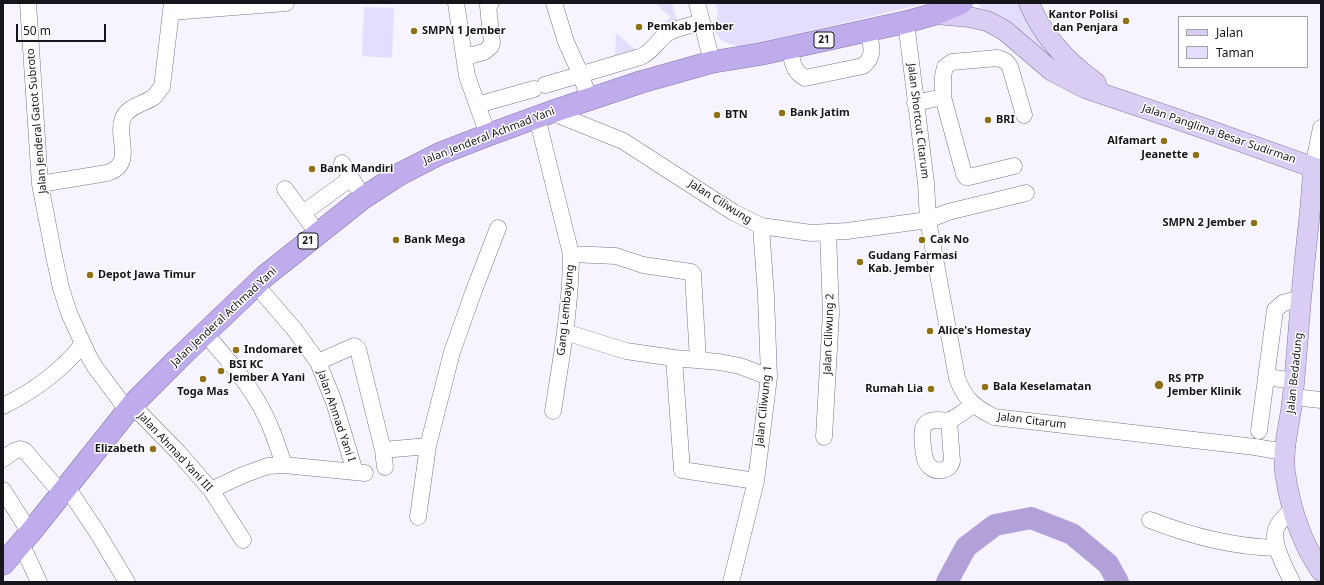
<!DOCTYPE html>
<style>
body{margin:0}
#map{position:relative;width:1324px;height:585px;overflow:hidden;background:#f7f4ff;font-family:"Noto Sans",sans-serif}
canvas{display:block}
.frame{position:absolute;inset:0;border:4px solid #16151b;pointer-events:none}
.legend{position:absolute;left:1178px;top:16px;width:130px;height:52px;box-sizing:border-box;background:#fff;border:1px solid #a2a1a4;margin:0;padding:5px 7px;list-style:none;font-size:12px;color:#16151b}
.legend li{display:flex;align-items:center;gap:8px;height:20px}
.legend b{width:20px;border:1px solid #a2a1a4}
.scale{position:absolute;left:16px;top:24px;width:90px;height:18px;box-sizing:border-box;border:2px solid #16151b;border-top:0;padding-left:5px;font-size:12px;line-height:14px;white-space:nowrap;color:#16151b;-webkit-text-stroke:3px #fff;paint-order:stroke}
</style>
<div id="map">
<canvas width="1324" height="585"></canvas>
<div class="frame"></div>
<ul class="legend">
<li><b style="height:5px;background:#d9cdf4"></b>Jalan</li>
<li><b style="height:11px;background:#e5ddfd"></b>Taman</li>
</ul>
<div class="scale">50 m</div>
</div>
<script>
const context = document.querySelector('canvas').getContext('2d');
context.lineJoin = 'round';
function fillPath(path, color) { context.fillStyle = color; context.fill(path, 'evenodd'); }
function trace(path, color, width, dash) { context.strokeStyle = color; context.lineWidth = width; context.lineCap = dash ? 'butt' : 'round'; context.setLineDash(dash || []); context.stroke(path); }
function drawText(font, color, halo, rows, align = 'center') {
  context.font = font + ' "Noto Sans",sans-serif'; context.lineWidth = 3; context.setLineDash([]); context.textBaseline = 'middle'; context.strokeStyle = halo; context.fillStyle = color; for (const [text, x, y, turn = 0] of rows) {
    context.save(); context.translate(x, y); context.rotate((+turn || 0) * Math.PI / 180); context.textAlign = isNaN(turn) ? turn : align; if (halo) context.strokeText(text, 0, 0); context.fillText(text, 0, 0); context.restore();
  }
}
fillPath(new Path2D(`
 M655 3H672L678 24 656 35 670 17Z
 M715 3H927L747 46C733 47 713 42 715 24 715 20 718 16 718 12 718 10 716 6 715 3Z
 M980 3H1020L1067 70 1045 55 1004 18C997 13 983 12 979 5Z
 M364 7 394 8 392 58 362 56Z
 M616 33 639 53 615 60Z`), '#e5ddfd');
trace(new Path2D(`
 M947 582 966 547 995 525 1031 518 1072 534 1108 564 1118 582`), '#b1a1d8', 22);
const minor = new Path2D(`
 M28 3 40 184 54 256 61 288 69 313 88 355 95 367 128 411
 M456 3 467 76 488 135
 M554 3 566 42 581 75 589 99
 M697 3 712 62
 M171 12 286 3
 M906 22 926 183 928 220 957 378C964 398 974 407 994 417L1255 447 1284 452
 M789 48C793 61 792 71 805 78L863 66C876 56 871 44 868 30
 M465 57 484 52 491 46 492 43 488 6 491 3
 M545 85 640 57C652 52 655 44 664 36 671 29 692 25 702 22
 M915 103 943 97
 M477 105 534 89
 M551 112 623 141 733 212 761 226 811 233 847 231 928 220 948 212 1026 193
 M537 117 571 254C571 306 561 359 553 411
 M342 163 356 186
 M1014 166 969 177H966L964 174 943 97V76L945 67 952 62 997 58C1004 60 1007 61 1010 67L1024 115
 M1313 167 1321 128
 M40 184 107 173C136 164 115 137 123 118 128 106 144 104 154 97 157 94 159 90 162 87L172 3
 M285 189 318 234
 M303 213 351 178
 M571 254 616 256 643 265 691 272 693 274 698 360
 M256 285 294 329 318 362 334 402 355 472
 M565 332 626 351 674 358 719 362 740 366 769 377
 M205 333C223 355 244 377 258 402 270 422 277 444 284 465
 M674 358 682 470 756 481
 M318 362 354 346 358 349 383 450 385 467
 M1266 377 1295 381
 M1293 397 1321 400
 M132 405 178 452 211 490 243 540
 M3 406C34 391 61 371 83 344
 M949 420 952 461C950 471 937 473 930 467 924 462 924 454 923 447 922 434 919 420 938 420 941 420 947 421 950 420 958 417 966 409 974 405
 M1259 431 1275 310 1283 303 1301 298
 M824 437 831 313 828 232
 M383 450 428 446
 M3 459 14 451 20 449 25 451 62 494
 M67 487 97 532 127 582
 M3 490 30 533
 M211 490 243 475 268 466 284 465 365 473
 M418 517 428 446 452 352 473 293 498 228
 M1150 520C1191 536 1232 547 1277 548
 M21 543 39 582
 M731 582 756 481 769 377 766 296 761 226
 M1292 582C1286 569 1271 543 1276 529 1279 521 1287 515 1292 509`);
const major = new Path2D(`
 M1029 3C1043 37 1067 62 1096 83
 M935 14 969 17 987 21 1004 30 1052 71 1085 88 1200 127 1321 170
 M1313 167C1312 205 1306 242 1303 279 1299 317 1297 356 1293 394 1291 420 1282 446 1285 472 1290 507 1301 542 1321 571`);
const highway = new Path2D(`
 M3 564 30 533 132 405 177 360 265 276 363 198 400 174 439 154 488 135 551 112 641 82 712 62 761 54 906 22 935 14 961 3`);
trace(minor, '#797584', 17);
trace(major, '#8477a3', 21);
trace(highway, '#8477a3', 23);
trace(minor, '#fff', 16);
trace(major, '#d9cdf4', 20);
trace(highway, '#bfacec', 22);
for (const [x, y, r, color] of [
 [1126,21,4,"#8f7014"],
 [639,27,4,"#8f7014"],
 [414,31,4,"#8f7014"],
 [782,113,4,"#8f7014"],
 [717,115,4,"#8f7014"],
 [988,120,4,"#8f7014"],
 [1164,141,4,"#8f7014"],
 [1196,155,4,"#8f7014"],
 [312,169,4,"#8f7014"],
 [1254,223,4,"#8f7014"],
 [396,240,4,"#8f7014"],
 [922,240,4,"#8f7014"],
 [860,262,4,"#8f7014"],
 [90,275,4,"#8f7014"],
 [930,331,4,"#8f7014"],
 [236,350,4,"#8f7014"],
 [221,371,4,"#8f7014"],
 [203,379,4,"#8f7014"],
 [1159,385,5,"#8f7014"],
 [985,387,4,"#8f7014"],
 [931,389,4,"#8f7014"],
 [153,449,4,"#8f7014"]
]) { const dot = new Path2D(); dot.arc(x, y, r, 0, 2 * Math.PI); context.fillStyle = color; context.fill(dot); trace(dot, '#fff', 1.5); }
for (const [x, y, w] of [
 [824,40,20],
 [308,241,20]
]) { const box = new Path2D(); box.roundRect(x - w / 2, y - 8, w, 16, 3); context.fillStyle = '#fff'; context.fill(box); trace(box, '#16151b', 1); }
drawText('bold 10px', '#16151b', null, [
 ["21",824,40],
 ["21",308,241]
]);
drawText('bold 11px', '#16151b', '#fff', [
 ["Kantor Polisi",1118,15,"right"],
 ["dan Penjara",1118,28,"right"],
 ["Pemkab Jember",647,27],
 ["SMPN 1 Jember",422,31],
 ["Bank Jatim",790,113],
 ["BTN",725,115],
 ["BRI",996,120],
 ["Alfamart",1156,141,"right"],
 ["Jeanette",1188,155,"right"],
 ["Bank Mandiri",320,169],
 ["SMPN 2 Jember",1246,223,"right"],
 ["Bank Mega",404,240],
 ["Cak No",930,240],
 ["Gudang Farmasi",868,256],
 ["Kab. Jember",868,269],
 ["Depot Jawa Timur",98,275],
 ["Alice's Homestay",938,331],
 ["Indomaret",244,350],
 ["BSI KC",229,365],
 ["Jember A Yani",229,378],
 ["RS PTP",1168,379],
 ["Jember Klinik",1168,392],
 ["Bala Keselamatan",993,387],
 ["Rumah Lia",923,389,"right"],
 ["Toga Mas",203,392,"center"],
 ["Elizabeth",145,449,"right"]
], 'left');
drawText('11px', '#16151b', '#fff', [
 ["Jalan Jenderal Gatot Subroto",37,121,-95],
 ["Jalan Shortcut Citarum",918,121,83],
 ["Jalan Panglima Besar Sudirman",1219,134,19],
 ["Jalan Jenderal Achmad Yani",489,136,-21],
 ["Jalan Ciliwung",720,202,32],
 ["Gang Lembayung",566,310,-84],
 ["Jalan Jenderal Achmad Yani",224,317,-43],
 ["Jalan Ciliwung 2",829,334,-88],
 ["Jalan Bedadung",1295,373,-84],
 ["Jalan Ciliwung 1",764,406,-84],
 ["Jalan Ahmad Yani I",336,416,71],
 ["Jalan Citarum",1032,421,7],
 ["Jalan Ahmad Yani III",175,452,47]
]);
</script>
